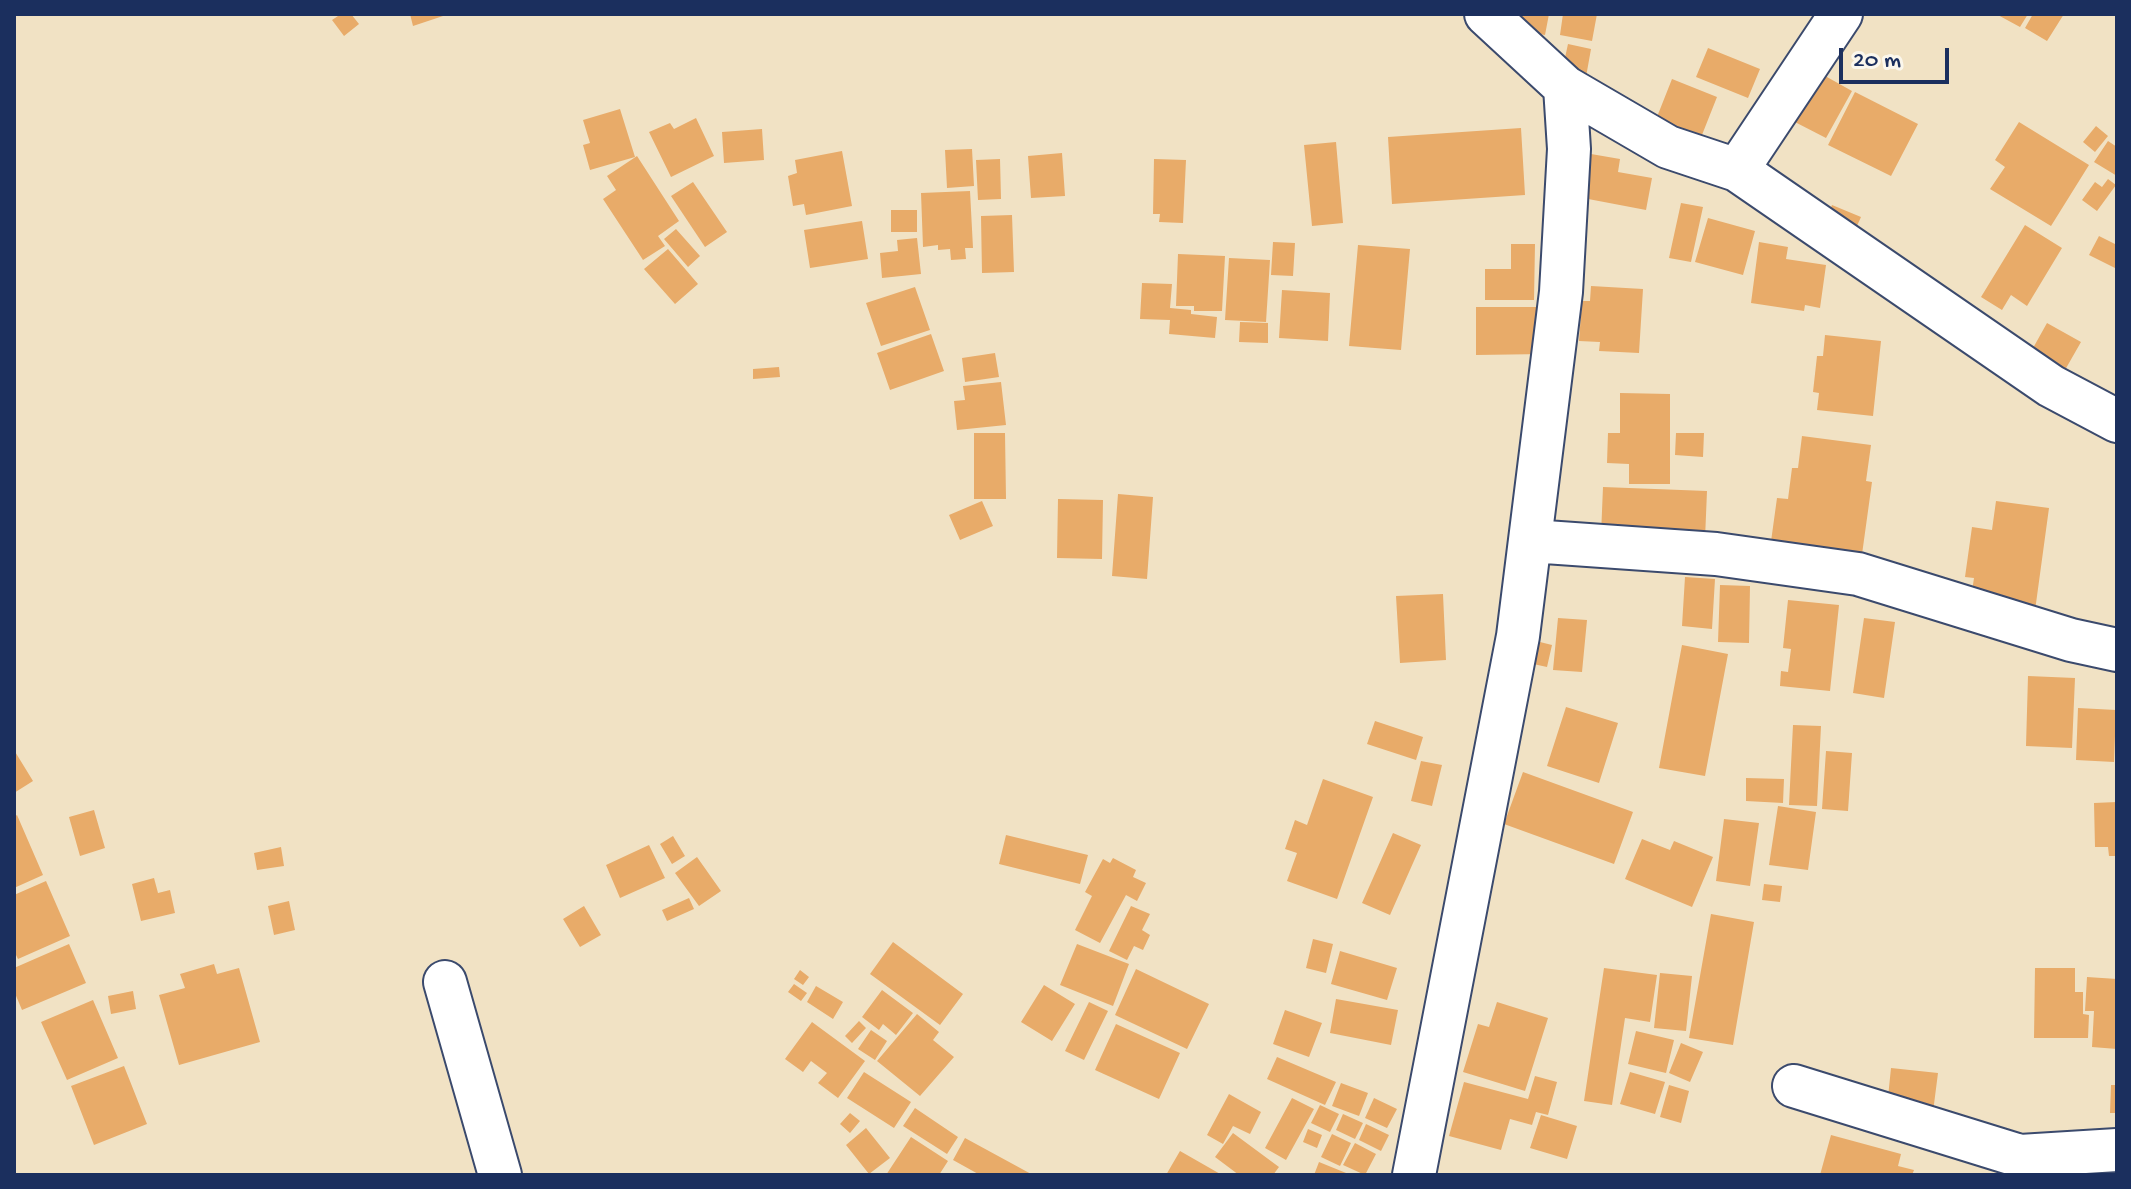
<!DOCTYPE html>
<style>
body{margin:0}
#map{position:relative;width:2131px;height:1189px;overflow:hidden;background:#f1e2c4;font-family:"Gochi Hand",sans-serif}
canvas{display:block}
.frame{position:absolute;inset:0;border:16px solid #1b2f5e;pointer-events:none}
.scale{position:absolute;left:1839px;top:48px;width:110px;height:36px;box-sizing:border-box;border:4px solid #1b2f5e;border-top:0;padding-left:10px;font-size:24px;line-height:28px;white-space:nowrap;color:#1b2f5e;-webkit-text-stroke:6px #fbf7ec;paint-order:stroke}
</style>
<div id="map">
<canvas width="2131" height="1189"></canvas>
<div class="frame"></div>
<div class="scale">20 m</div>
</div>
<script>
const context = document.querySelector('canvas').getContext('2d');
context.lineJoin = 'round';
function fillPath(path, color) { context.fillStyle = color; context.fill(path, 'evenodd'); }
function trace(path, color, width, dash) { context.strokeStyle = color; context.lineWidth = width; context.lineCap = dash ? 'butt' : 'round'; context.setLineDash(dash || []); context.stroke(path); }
fillPath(new Path2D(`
 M341 14H351L359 24 344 36 332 20Z
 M410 14H446V15L413 26Z
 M1521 14H1549L1545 35 1518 30Z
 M1563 14H1597L1592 41 1560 35Z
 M1996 14H2028L2020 27Z
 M2033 14H2064L2047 41 2025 28Z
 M1568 44 1591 49 1584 88 1561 76Z
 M1708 48 1760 69 1748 98 1696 77Z
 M1818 72 1852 91 1826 138 1791 120Z
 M1672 79 1717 97 1698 145 1653 127Z
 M1855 92 1918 124 1891 176 1828 145Z
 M620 109 635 157 590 170 583 145 590 143 583 120Z
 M696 118 714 156 671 177 649 132 670 123 674 129Z
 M2019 122 2089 165 2051 226 1990 189 2005 167 1995 160Z
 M2096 126 2108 136 2095 152 2083 142Z
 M1521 128 1525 195 1392 204 1388 137Z
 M762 129 764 160 724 163 722 132Z
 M2108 141 2117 147V176L2094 162Z
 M1336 142 1343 223 1312 226 1304 145Z
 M972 149 974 186 947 188 945 150Z
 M842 151 852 206 806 215 804 204 793 206 788 176 797 173 795 160Z
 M1062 153 1065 196 1031 198 1028 156Z
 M1591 154 1620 159 1618 172 1652 178 1646 210 1583 198Z
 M637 156 679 221 658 236 665 246 643 260 603 199 616 190 607 176Z
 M1000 159 1001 199 978 200 976 160Z
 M1154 159 1186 160 1183 223 1159 222 1160 214H1153Z
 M2108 179 2116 185 2097 211 2082 200 2095 182 2102 187Z
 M693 182 727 232 705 247 671 196Z
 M970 191 973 248H965L966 259 951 260 950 249 938 250V245L923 247 921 193Z
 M1681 203 1703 207 1691 262 1669 258Z
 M1832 205 1861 217 1851 239 1826 220Z
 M891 210H917V232H891Z
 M1012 215 1014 272 982 273 981 216Z
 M1708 218 1755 231 1743 275 1695 262Z
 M862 221 868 259 810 268 804 230Z
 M2025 225 2062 248 2027 306 2011 295 2002 310 1981 297Z
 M676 229 700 256 688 267 664 239Z
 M2099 236 2117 245V269L2089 255Z
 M917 238 921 274 882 278 880 253 898 251 897 240Z
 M1273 242 1295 243 1293 276 1271 275Z
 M1759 242 1788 247 1786 259 1826 265 1820 308 1805 305 1804 311 1751 303Z
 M1511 244H1535L1534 300H1485V269H1511Z
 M1358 245 1410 249 1401 350 1349 346Z
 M668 249 698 284 675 304 644 269Z
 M1178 254 1225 256 1222 311H1194V306H1176Z
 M1229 258 1270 260 1266 322 1225 320Z
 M1142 283 1172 284 1170 308 1191 310V314L1217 317 1215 338 1169 334 1170 320 1140 319Z
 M1591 286 1643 289 1639 353 1599 351 1600 342 1579 341 1582 301H1590Z
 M915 287 930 330 881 346 866 303Z
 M1282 290 1330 293 1328 341 1279 338Z
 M1476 307H1544V354L1476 355Z
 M1240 322 1268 323V343L1239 342Z
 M2047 323 2081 342 2057 384 2023 366Z
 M931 334 944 371 890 390 877 353Z
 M1825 335 1881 341 1873 416 1817 410 1819 393 1813 392 1817 356H1823Z
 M995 353 999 377 965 382 962 358Z
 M779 367 780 377 753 379V369Z
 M1001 382 1006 425 957 430 954 401 965 400 963 386Z
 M1620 393 1670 394V484H1629V464L1607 463 1608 433H1620Z
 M974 433H1005L1006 499H974Z
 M1676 433H1704L1703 457 1675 455Z
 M1802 436 1871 445 1866 481 1872 482 1859 576 1769 556 1777 498 1788 499 1792 468H1798Z
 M1603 487 1707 491 1705 539 1601 535Z
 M1118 494 1153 497 1147 579 1112 576Z
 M1058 499 1103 500 1102 559 1057 558Z
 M982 501 993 526 960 540 949 515Z
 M1996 501 2049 508 2031 640 1966 631 1974 578 1965 577 1972 527 1992 530Z
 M1685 577 1715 579 1712 629 1682 626Z
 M1720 585 1750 586 1749 643 1718 642Z
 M1443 594 1446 660 1400 663 1396 596Z
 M1788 600 1839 605 1830 691 1780 686 1781 671 1788 672 1791 649 1783 648Z
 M1558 618 1587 620 1582 672 1553 670Z
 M1864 618 1895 622 1884 698 1853 693Z
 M1520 637 1552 645 1547 667 1515 660Z
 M1682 645 1728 654 1705 776 1659 768Z
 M2028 676 2075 678 2072 748 2026 746Z
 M1566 707 1618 723 1599 783 1547 766Z
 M2078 708 2116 710 2114 762 2076 760Z
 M1375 721 1423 737 1416 760 1367 744Z
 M1793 725 1821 726 1817 806 1789 805Z
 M14 750 33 781 14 793Z
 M1826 751 1852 753 1848 811 1822 809Z
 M1421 761 1442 765 1432 806 1411 801Z
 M1523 772 1633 812 1614 864 1504 824Z
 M1746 778 1784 779 1783 803 1746 801Z
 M1323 779 1373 797 1337 899 1287 881 1297 853 1285 849 1295 820 1307 825Z
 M2117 802V856H2109L2108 847H2095L2094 803Z
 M1778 806 1816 812 1808 870 1769 865Z
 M94 810 105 848 80 856 69 817Z
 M17 815 43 875 14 888V817Z
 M1724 819 1759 823 1750 886 1716 881Z
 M1393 833 1421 845 1390 915 1362 903Z
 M1006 835 1088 855 1080 884 999 864Z
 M673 836 685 856 672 864 660 844Z
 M1642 839 1670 850 1674 841 1713 857 1692 907 1625 879Z
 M649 845 665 878 620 898 606 865Z
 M281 847 284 866 257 870 254 853Z
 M697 857 721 891 699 906 675 873Z
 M1113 858 1136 870 1133 877 1146 883 1137 901 1126 895 1100 943 1075 930 1092 896 1085 892 1103 859 1110 863Z
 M154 878 158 893 170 890 175 913 141 921 132 884Z
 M46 881 70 936 18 959 14 951V895Z
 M1764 884 1782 886 1780 902 1762 900Z
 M689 898 694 909 667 921 662 910Z
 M289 901 295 930 274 935 268 906Z
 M584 906 601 935 580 947 563 919Z
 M1131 906 1150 914 1142 930 1150 935 1143 950 1134 946 1127 960 1109 951Z
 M1711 914 1754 922 1733 1045 1689 1038Z
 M1313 939 1333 944 1326 973 1306 968Z
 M893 942 963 994 940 1025 870 974Z
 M69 944 86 983 22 1010 14 991V968Z
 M1077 944 1129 964 1113 1006 1060 985Z
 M1340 951 1397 968 1387 1000 1331 984Z
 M214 964 217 974 239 968 260 1042 179 1065 159 995 185 988 180 974Z
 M1604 968 1657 975 1650 1022 1625 1018 1612 1105 1584 1101Z
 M2035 968H2075V992H2083V1014L2089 1015 2088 1038H2034Z
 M1136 969 1209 1004 1187 1049 1115 1015Z
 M800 970 809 977 803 985 794 979Z
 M1660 973 1692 976 1686 1031 1654 1028Z
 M2087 977 2117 979V1049L2092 1047 2094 1011H2085Z
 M794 984 807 993 801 1001 788 992Z
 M1044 985 1075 1004 1052 1041 1021 1022Z
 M816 986 843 1002 833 1019 807 1002Z
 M882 990 913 1013 896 1035 883 1024 879 1030 862 1017Z
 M133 991 136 1009 111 1014 108 996Z
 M1336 999 1398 1010 1391 1045 1330 1033Z
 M93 1000 118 1058 67 1080 41 1022Z
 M1089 1002 1108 1011 1084 1060 1065 1051Z
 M1497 1002 1548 1018 1525 1091 1463 1072 1478 1024 1489 1027Z
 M1285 1010 1322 1023 1309 1057 1273 1044Z
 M917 1014 939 1032 933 1040 954 1057 920 1096 877 1061Z
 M859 1021 866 1028 852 1043 845 1036Z
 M812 1022 865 1061 838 1098 818 1083 827 1073 811 1061 803 1072 785 1059Z
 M1116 1024 1180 1053 1159 1099 1095 1070Z
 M871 1030 887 1041 875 1060 858 1049Z
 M1636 1031 1674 1040 1666 1073 1628 1064Z
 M1681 1043 1703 1052 1690 1082 1669 1073Z
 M1277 1057 1336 1082 1325 1105 1267 1079Z
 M124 1066 147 1124 94 1145 71 1086Z
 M1891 1068 1938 1073 1933 1112 1887 1107Z
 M864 1072 911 1102 894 1128 847 1098Z
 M1630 1072 1665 1082 1655 1114 1620 1104Z
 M1535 1076 1557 1082 1548 1115 1536 1112 1532 1125 1510 1119 1501 1150 1449 1136 1464 1082 1528 1099Z
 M1341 1083 1368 1093 1359 1116 1332 1106Z
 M1669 1085 1689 1091 1681 1123 1660 1117Z
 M2111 1085H2117V1113H2110Z
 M1229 1094 1261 1112 1250 1134 1233 1126 1223 1144 1207 1135Z
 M1292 1098 1314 1109 1286 1160 1265 1148Z
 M1374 1098 1397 1109 1387 1128 1365 1118Z
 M1320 1105 1339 1114 1330 1132 1311 1123Z
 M915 1108 958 1137 947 1154 903 1126Z
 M850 1113 860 1121 850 1133 840 1124Z
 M1343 1114 1363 1123 1355 1139 1336 1130Z
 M1541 1115 1577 1126 1567 1159 1530 1148Z
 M1366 1124 1389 1135 1381 1151 1359 1140Z
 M866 1128 890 1158 869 1174 846 1145Z
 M1308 1129 1322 1135 1317 1148 1303 1142Z
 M1233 1133 1279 1167 1273 1175H1239L1215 1157Z
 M1332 1134 1351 1143 1340 1166 1321 1157Z
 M1831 1135 1901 1154 1898 1166 1914 1170 1912 1175H1820Z
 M911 1137 948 1161 939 1175H886Z
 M965 1138 1033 1175H980L953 1160Z
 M1355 1143 1376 1154 1365 1175 1343 1165Z
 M1180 1151 1222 1175H1166Z
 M1319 1162 1351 1175H1314Z`), '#e8ab69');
const minor = new Path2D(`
 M1486 14 1565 87 1668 147 1737 170 2051 386 2117 421
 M1737 170 1841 14
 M1531 541 1716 554 1858 574 2071 640 2117 650
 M445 982 500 1175
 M1794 1086 2020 1156 2117 1150
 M1414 1175 1518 636 1561 292 1569 149 1565 87`);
trace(minor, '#3b4a6d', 46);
trace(minor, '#fff', 42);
</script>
